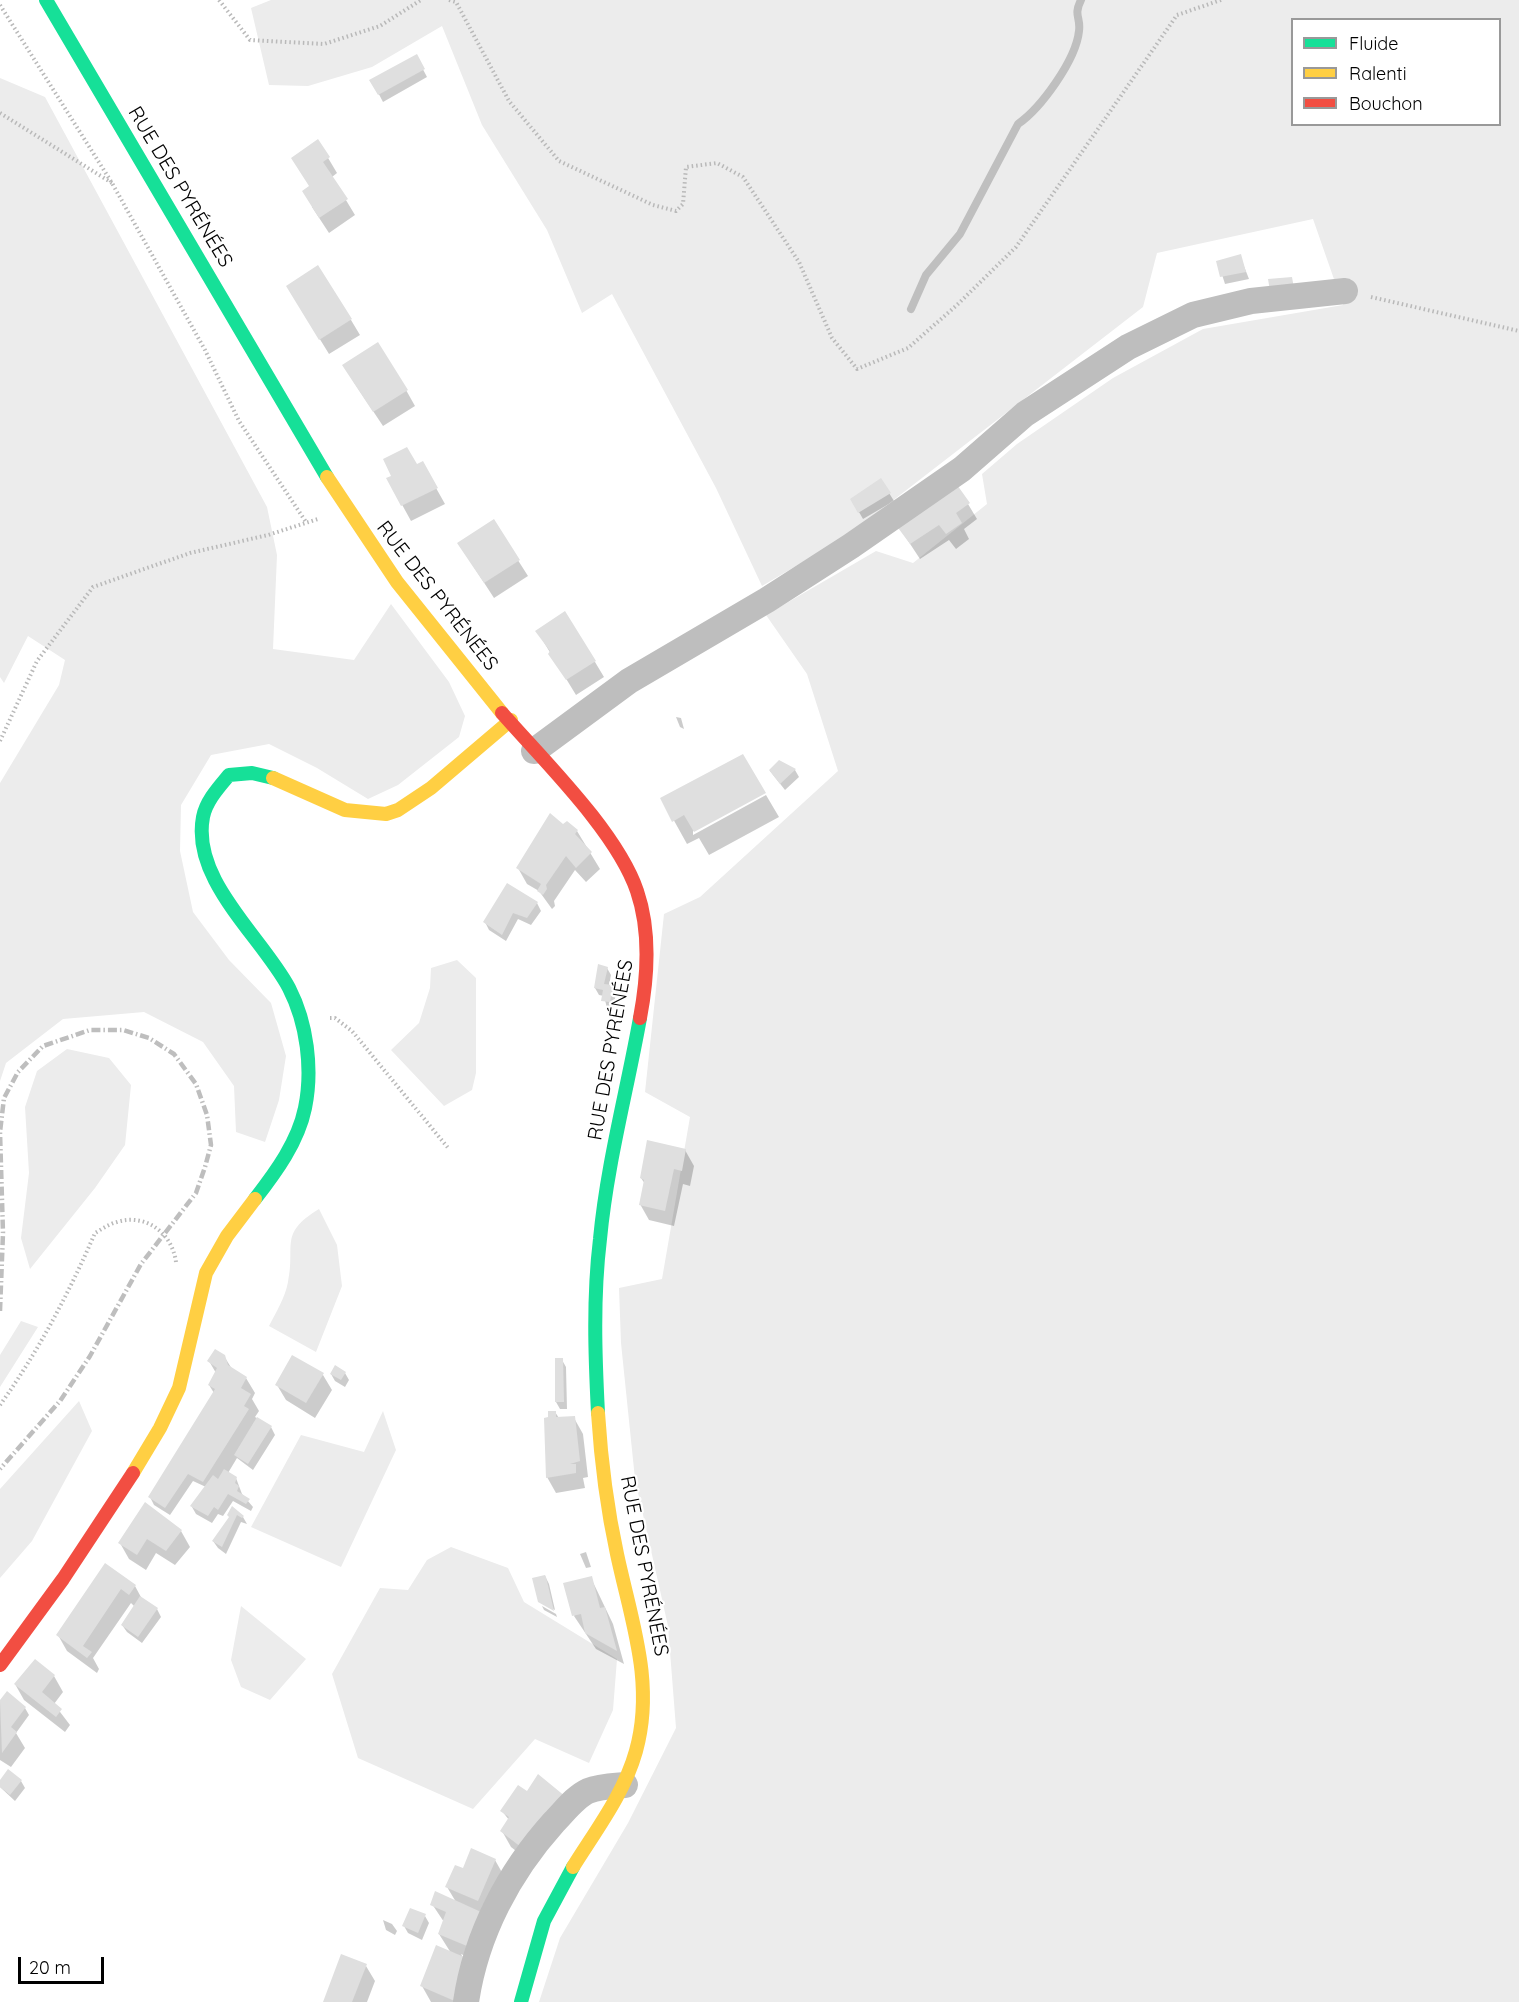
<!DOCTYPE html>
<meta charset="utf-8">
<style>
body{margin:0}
#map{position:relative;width:1519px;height:2002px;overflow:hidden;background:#fff;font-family:Quicksand,sans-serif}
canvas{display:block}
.legend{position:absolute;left:1291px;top:18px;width:210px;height:108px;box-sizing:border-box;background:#fff;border:2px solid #999;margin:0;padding:8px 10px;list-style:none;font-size:18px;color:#000}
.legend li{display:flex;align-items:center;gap:12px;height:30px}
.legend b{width:30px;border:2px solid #999}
.scale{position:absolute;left:18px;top:1957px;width:86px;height:27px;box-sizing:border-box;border:3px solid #000;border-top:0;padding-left:8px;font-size:18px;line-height:21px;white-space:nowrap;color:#000;-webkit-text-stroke:4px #fff;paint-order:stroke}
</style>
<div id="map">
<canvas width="1519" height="2002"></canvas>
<ul class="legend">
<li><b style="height:8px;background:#16e098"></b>Fluide</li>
<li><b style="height:8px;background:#ffcf43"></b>Ralenti</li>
<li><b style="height:8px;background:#f24e42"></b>Bouchon</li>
</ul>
<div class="scale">20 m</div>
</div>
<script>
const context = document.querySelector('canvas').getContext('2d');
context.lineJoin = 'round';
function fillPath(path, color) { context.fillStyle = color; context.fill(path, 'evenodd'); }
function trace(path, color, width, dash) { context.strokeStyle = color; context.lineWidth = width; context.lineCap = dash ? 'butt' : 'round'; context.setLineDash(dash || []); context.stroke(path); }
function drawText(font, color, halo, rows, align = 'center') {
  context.font = font + ' Quicksand,sans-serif'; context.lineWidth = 4.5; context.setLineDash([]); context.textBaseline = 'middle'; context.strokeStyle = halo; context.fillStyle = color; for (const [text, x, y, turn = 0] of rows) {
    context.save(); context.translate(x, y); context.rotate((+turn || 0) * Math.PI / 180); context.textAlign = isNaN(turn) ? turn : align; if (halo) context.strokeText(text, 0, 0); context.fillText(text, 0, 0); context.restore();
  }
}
fillPath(new Path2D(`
 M271 0H1519V2002H539L560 1938 628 1823 676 1728 668 1626 635 1479 621 1343 619 1288 662 1279 690 1117 645 1092 664 914 700 897 838 771 807 674 766 615 876 551 913 563 987 504 982 474 1017 444 1113 378 1203 329 1343 305 1313 219 1157 253 1143 307 847 536 762 586 716 488 612 294 582 313 547 230 482 125 442 26 372 67 308 86 269 85 251 8ZM1292 20H1500V124H1292Z
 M0 78 45 97 267 507 277 555 273 649 354 660 391 604 449 682 465 716 459 737 398 785 368 799 317 768 269 744 211 755 181 805 180 851 193 912 229 960 271 1003 286 1056 279 1100 265 1142 236 1132 234 1086 203 1042 144 1012 63 1019 6 1063 0 1081V783L59 685 65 660 28 636 4 683 0 677Z
 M457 960 476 978V1073L472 1090 444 1106 391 1050 419 1023 430 988 431 968Z
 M67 1049 109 1058 131 1085 125 1145 95 1188 30 1269 21 1238 29 1173 25 1107 37 1071Z
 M319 1209 337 1245 342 1286 316 1352 269 1326C276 1312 285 1298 288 1282 296 1245 278 1234 319 1209Z
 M21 1321 38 1327 0 1387V1355Z
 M79 1401 92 1431 32 1541 0 1578V1489Z
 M383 1411 396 1450 341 1567 251 1527 301 1435 364 1452Z
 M451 1547 508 1568 524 1602 617 1659 613 1710 589 1763 535 1739 473 1809 358 1758 332 1674 380 1588 408 1590 427 1560Z
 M241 1606 306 1659 270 1700 241 1687 231 1660Z`), '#ececec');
fillPath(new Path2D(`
 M416 56 427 77 383 102 372 81Z
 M318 141 337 173 332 177 355 215 329 233 312 207 311 187Z
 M1240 256 1249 279 1225 284 1218 262Z
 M297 302 351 320 360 335 329 354Z
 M353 381 406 390 415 406 383 426Z
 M422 463 445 504 411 521 388 479Z
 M881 480 894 501 863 519 852 500Z
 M968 504 977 519 964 529 969 539 956 549 949 540 920 559 895 521Z
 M493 521 528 576 494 598 468 558Z
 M537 631 595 662 604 677 576 695Z
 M676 717 681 718 684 729 680 727Z
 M795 770 799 777 785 790 770 771Z
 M764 792 693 831V835L766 795 779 817 709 855 699 838 687 844 662 799Z
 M563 826 577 831 600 869 586 882 575 870 554 901 555 906 552 909 539 891 527 884 518 868Z
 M537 903 541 911 531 925 518 919 506 941 489 930 485 922Z
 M607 968 611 975 609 986 616 994 613 1009 607 1008 604 996 599 995 595 988Z
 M685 1150 694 1166 690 1186 683 1184 674 1226 649 1220 640 1204 645 1184 641 1178Z
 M224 1356 232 1369 246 1378 255 1393 252 1399 259 1411 255 1417 271 1427 275 1435 253 1470 237 1458 228 1473 236 1478 242 1494 253 1507 251 1511 233 1501 223 1516 218 1514 212 1523 196 1514 192 1507 206 1487 193 1481 170 1515 154 1505 150 1497 214 1393 209 1385 216 1373 209 1361Z
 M562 1360 566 1367 567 1409H560L556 1402Z
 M345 1373 349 1380 345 1387 335 1381 331 1374Z
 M323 1375 332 1390 315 1418 286 1400 277 1385Z
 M555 1412 559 1418H574L583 1434 588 1477 583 1478 585 1488 556 1493 547 1477 549 1418Z
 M232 1509 243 1517 247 1524 241 1522 226 1554 218 1548 213 1541 230 1518Z
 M181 1531 190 1547 175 1565 156 1553 146 1570 129 1559 120 1543Z
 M586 1552 591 1567 586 1568 580 1554Z
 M106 1566 135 1586 142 1599 157 1609 161 1617 142 1643 127 1632 122 1625 135 1607 131 1603 93 1658 99 1669 97 1673 67 1651 58 1635Z
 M545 1576 549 1584 555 1610 540 1601Z
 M591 1578 613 1624 624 1664 596 1649 574 1616Z
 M542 1606 556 1614 557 1617 544 1610Z
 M35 1661 54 1676 63 1692 54 1704 70 1725 65 1732 24 1700 15 1684Z
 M7 1694 25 1708 29 1715 16 1733 25 1748 11 1767 0 1760V1702Z
 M21 1781 25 1788 15 1801 0 1787V1783Z
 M519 1787 530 1862 511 1847 502 1831 509 1820 502 1811Z
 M495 1860 504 1876 476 1961 461 1954 472 1974 468 2002H431L422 1986 451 1953 439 1934 444 1922 432 1904 456 1902 447 1887 464 1870Z
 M425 1916 429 1923 422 1940 408 1933 404 1926Z
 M383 1920 392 1924 397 1931 395 1935 386 1930Z
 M366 1966 375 1981 367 2002H324Z`), '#0003');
trace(new Path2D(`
 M911 309 926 275 960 234 1018 124C1041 108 1076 60 1079 31 1081 17 1073 16 1081 0`), '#bfbfbf', 8);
fillPath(new Path2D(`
 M417 54 425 69 378 95 369 80Z
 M318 139 330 157 323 162 348 199 319 218 302 191 309 186 291 158Z
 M1241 254 1246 272 1220 277 1216 261Z
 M318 265 352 319 319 340 286 286Z
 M1292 277 1295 294 1270 291 1268 279Z
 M378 342 408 390 373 412 342 365Z
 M407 447 417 464 423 461 438 488 401 506 386 478 391 476 383 459Z
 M881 478 891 493 858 513 850 499Z
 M955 482 970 503 956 513 962 523 946 534 939 525 910 544 893 521Z
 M494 519 520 560 484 583 457 543Z
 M565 611 596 661 566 680 548 654 550 651 535 631Z
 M743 754 766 793 694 832 684 815 672 822 660 798Z
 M779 760 796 769 780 784 769 770Z
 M550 813 563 824 567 821 578 830 575 834 592 852 576 868 566 856 546 885 547 889 543 895 537 891 541 884 516 868Z
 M507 883 538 902 527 918 513 913 502 935 483 922Z
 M598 964 608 967 604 984 613 985 610 1002 601 1001 603 990 594 988Z
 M647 1140 686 1149 682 1171 674 1169 665 1211 639 1205 644 1180 640 1178Z
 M215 1349 225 1355 228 1365 247 1377 241 1388 251 1394 244 1406 249 1409 203 1482 188 1474 165 1508 148 1497 215 1389 208 1385 217 1368 207 1361Z
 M292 1355 324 1373 306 1403 275 1385Z
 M555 1358H563L564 1402H555Z
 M335 1365 346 1372 341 1380 330 1374Z
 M548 1411H556V1417L575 1416 580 1461 570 1464H576V1473L546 1478 544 1418 548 1417Z
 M257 1417 272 1426 248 1464 234 1455Z
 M224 1469 237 1477 235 1483 239 1486 237 1491 250 1499 246 1504 228 1494 218 1510 214 1507 208 1516 190 1506 213 1475 218 1479Z
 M145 1502 182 1530 166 1551 147 1539 137 1555 118 1543Z
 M232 1506 244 1516 242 1518 237 1515 222 1547 212 1541 229 1517 227 1515Z
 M105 1563 136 1585 129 1595 121 1589 83 1646 92 1652 87 1658 56 1635Z
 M545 1575 546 1577 554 1611 538 1602 532 1578Z
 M592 1576 600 1608 605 1607 617 1651 585 1633 581 1614 572 1616 563 1583Z
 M140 1596 158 1608 138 1637 121 1625Z
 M35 1659 55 1675 42 1692 62 1709 56 1717 14 1684Z
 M7 1691 26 1707 11 1727 17 1732 2 1753 0 1700Z
 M8 1769 22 1780 10 1795 0 1787V1780Z
 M538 1774 566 1797 521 1847 500 1831 509 1817 500 1811 518 1785 527 1791Z
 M471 1848 496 1859 478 1901 445 1887 455 1865 463 1868Z
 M435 1891 481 1912 467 1946 438 1934 446 1912 430 1905Z
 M410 1908 426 1914 418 1933 402 1926Z
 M436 1945 464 1957 457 2002 420 1986Z
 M341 1954 367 1964 352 2002H323Z`), '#dfdfdf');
trace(new Path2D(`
 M219 0 250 40 324 44 380 26 421 0
 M449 0 456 2 509 101 559 161 653 205 676 211 683 204 686 167 717 163 743 177 799 262 832 338 857 369 908 348 957 305 1016 247 1177 15 1221 0
 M0 5 112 183 205 350 239 421 306 522
 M0 113 112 183
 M1371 297 1519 331
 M0 741 37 661 93 587 190 553 268 535 318 519
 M330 1018H335L352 1031 449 1149
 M0 1405C38 1352 69 1293 95 1233 102 1229 109 1224 117 1222 146 1213 172 1233 176 1262`), '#b9b9b9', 4, [1.5, 3]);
trace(new Path2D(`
 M534 751 629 681 767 600 851 546 962 469 1025 414 1128 347 1193 315 1251 301 1345 291
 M466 2002C476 1934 509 1872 554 1822 564 1812 575 1797 588 1791 600 1786 612 1786 625 1785`), '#bebebe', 26);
trace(new Path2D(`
 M46 0 327 477
 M255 1199C276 1172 298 1142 305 1108 313 1069 307 1023 289 988 262 937 191 880 203 817 206 801 219 787 229 775L252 773 273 778
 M598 1413C595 1355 593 1297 600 1239 607 1164 627 1091 640 1018
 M521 2002 544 1921 573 1867`), '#16e098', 14);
trace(new Path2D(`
 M327 477 397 582 502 713
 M273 778 345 810 386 814 398 810 431 788 511 720
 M133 1473 160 1428 179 1388 206 1273 227 1236 255 1199
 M573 1867C596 1830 624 1794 636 1751 655 1683 631 1620 617 1554 607 1508 601 1460 598 1413`), '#ffcf43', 14);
trace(new Path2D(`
 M502 713C544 761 617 832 637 891 651 932 648 976 640 1018
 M0 1665 63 1579 133 1473`), '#f24e42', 14);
trace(new Path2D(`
 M0 1311 3 1233 0 1132 4 1098 18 1072 43 1046 90 1030H123L149 1038 174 1054 196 1084 207 1115 211 1145 205 1167 196 1193 141 1264 90 1356 60 1401 0 1469`), '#bebebe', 4.5, [9, 3, 1.5, 3]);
drawText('20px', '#000', '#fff', [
 ["RUE DES PYRÉNÉES",180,187,59],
 ["RUE DES PYRÉNÉES",437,596,52],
 ["RUE DES PYRÉNÉES",611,1050,-80],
 ["RUE DES PYRÉNÉES",644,1566,79]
]);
</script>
